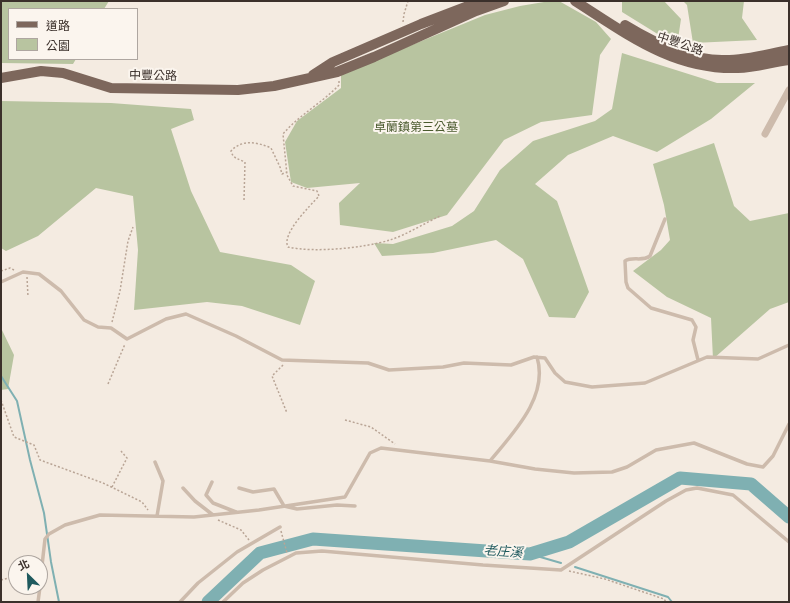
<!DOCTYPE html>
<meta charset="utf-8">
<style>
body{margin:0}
#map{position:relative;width:790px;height:603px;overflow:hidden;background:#f4ebe1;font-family:"PT Sans","Noto Sans TC",sans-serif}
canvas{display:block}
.frame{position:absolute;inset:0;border:2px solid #3b302b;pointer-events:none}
.legend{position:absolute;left:8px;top:8px;width:130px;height:52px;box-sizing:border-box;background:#fbf5ee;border:1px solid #aea6a0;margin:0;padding:5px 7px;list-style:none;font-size:12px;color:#3b302b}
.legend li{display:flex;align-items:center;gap:8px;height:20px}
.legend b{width:20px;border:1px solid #aea6a0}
.north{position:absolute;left:8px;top:555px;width:40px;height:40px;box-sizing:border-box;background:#fbf5ee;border:1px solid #aea6a0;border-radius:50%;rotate:336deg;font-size:11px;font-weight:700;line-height:16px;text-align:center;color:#3b302b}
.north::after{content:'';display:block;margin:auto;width:14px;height:18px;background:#1f5a5e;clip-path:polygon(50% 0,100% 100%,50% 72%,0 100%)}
</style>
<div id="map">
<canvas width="790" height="603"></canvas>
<div class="frame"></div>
<ul class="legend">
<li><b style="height:5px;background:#7d675c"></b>道路</li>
<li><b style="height:11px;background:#b8c4a0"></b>公園</li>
</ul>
<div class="north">北</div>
</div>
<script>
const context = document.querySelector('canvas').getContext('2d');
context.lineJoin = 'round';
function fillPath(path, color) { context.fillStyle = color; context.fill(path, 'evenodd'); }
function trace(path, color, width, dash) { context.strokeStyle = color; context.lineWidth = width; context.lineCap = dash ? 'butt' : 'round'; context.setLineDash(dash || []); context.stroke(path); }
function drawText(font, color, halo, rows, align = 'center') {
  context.font = font + ' "PT Sans","Noto Sans TC",sans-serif'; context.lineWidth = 4; context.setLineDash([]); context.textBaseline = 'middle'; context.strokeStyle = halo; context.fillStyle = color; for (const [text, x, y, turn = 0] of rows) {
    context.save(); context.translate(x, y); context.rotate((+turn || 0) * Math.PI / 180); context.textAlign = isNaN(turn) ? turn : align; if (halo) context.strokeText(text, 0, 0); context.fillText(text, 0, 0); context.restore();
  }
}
fillPath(new Path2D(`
 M1 1H109L104 9H9V59H76L73 64 1 63Z
 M550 1H559L596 22 611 39 600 55 592 115 541 122 504 140 447 215 393 232 340 225 339 203 360 183 307 188 291 182 285 142 297 121 341 88V74L485 15 520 6Z
 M622 1H664L681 19 677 46 622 12Z
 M683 1H744L742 18 757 40 693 43 687 5Z
 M622 53 717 83H755L711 119 657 152 613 136 568 155 535 184 557 201 589 292 575 318 549 317 523 259 496 240 433 253 382 256 374 243 393 244 452 226 474 211 500 170 533 141 595 121 612 109Z
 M1 101 111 103 191 109 194 120 171 129 191 191 220 252 291 265 315 281 300 325 242 306 207 302 134 310 138 250 133 196 96 188 38 236 6 251 1 248Z
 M714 143 734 206 750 221 789 213V302L770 309 713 359 711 318 667 297 633 271 661 250 670 240 664 205 653 164Z
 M1 328 14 355 8 389 1 390Z`), '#b8c4a0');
trace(new Path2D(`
 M1 376 17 401 30 460 44 513 51 562 59 602
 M530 554 561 563
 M575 567 668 597 672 602`), '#7fb0b2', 2);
trace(new Path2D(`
 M208 602 260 553 313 539 530 554 569 542 680 478 751 484 789 517`), '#7fb0b2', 13);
trace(new Path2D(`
 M403 22 404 14 408 1
 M339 81V85C322 103 299 115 283 134L287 175 293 186 317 191 319 196C310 206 281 234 288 247 314 253 364 248 390 240 406 235 425 223 440 216
 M244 200 245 162C239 159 233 159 231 151 242 139 257 142 271 148L280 167 282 174 287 172
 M1 271 10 268 14 270
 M27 277 28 297
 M112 322 120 291 128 241 133 227
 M283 365 272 376 287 413
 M108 384 125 344
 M1 400 14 437 34 445 40 460 103 483 142 502 148 510
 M345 420 371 427 395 444
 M112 487 127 458 121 451
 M218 520 241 530 249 540
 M281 531 287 553
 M569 571 605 579 664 599 666 602
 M1 580 16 576`), '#b9a596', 1.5, [2, 2]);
trace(new Path2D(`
 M665 219 650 256C642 262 633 256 625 261L626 282 628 288 651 308 692 320 696 327 693 340 698 360
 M1 282 23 272 39 274 61 291 84 320 98 327 111 328 127 339 166 319 186 314 236 336 282 360 368 363 389 370 443 367 464 363 511 365 534 357 545 358 555 373 565 382 592 387 645 383 707 357 758 359 789 345
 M490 461C513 433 549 397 537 357
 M155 462 163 481 157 516
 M212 482 206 495 213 503 236 512
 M183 488 195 501 213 515
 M239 488 253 492 274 489 284 506 297 509 337 505 355 506
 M40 583 45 539 49 534 65 525 100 515 194 517 259 510 345 497 370 453 381 448 490 461 535 469 574 473 612 472 627 467 656 450 694 443 747 464 763 467 773 456 789 424
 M38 602 40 587
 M180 602 198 583 237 552 280 527
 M223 602 243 583 263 570 296 553 322 551 483 565 561 570 666 501 686 490 697 488 733 495 789 542`), '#cdbbac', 3.5);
trace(new Path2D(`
 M765 134 789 90`), '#cdbbac', 7);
trace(new Path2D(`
 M575 1C627 34 673 70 738 68 755 68 772 62 789 60
 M625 25C653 42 689 60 722 60 744 61 767 54 789 50
 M313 75 333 62 421 24 481 1
 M1 78 41 71 63 73 111 88 238 90 274 86 337 72 374 57 476 11 504 1`), '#7d675c', 10);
drawText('12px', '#3b302b', '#fbf5ee', [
 ["中豐公路",680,44,19],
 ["中豐公路",153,76,1]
]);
drawText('12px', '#4a5a2e', '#fbf5ee', [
 ["卓蘭鎮第三公墓",416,128]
]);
drawText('italic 13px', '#1f5a5e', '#fbf5ee', [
 ["老庄溪",503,552,4]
]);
</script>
